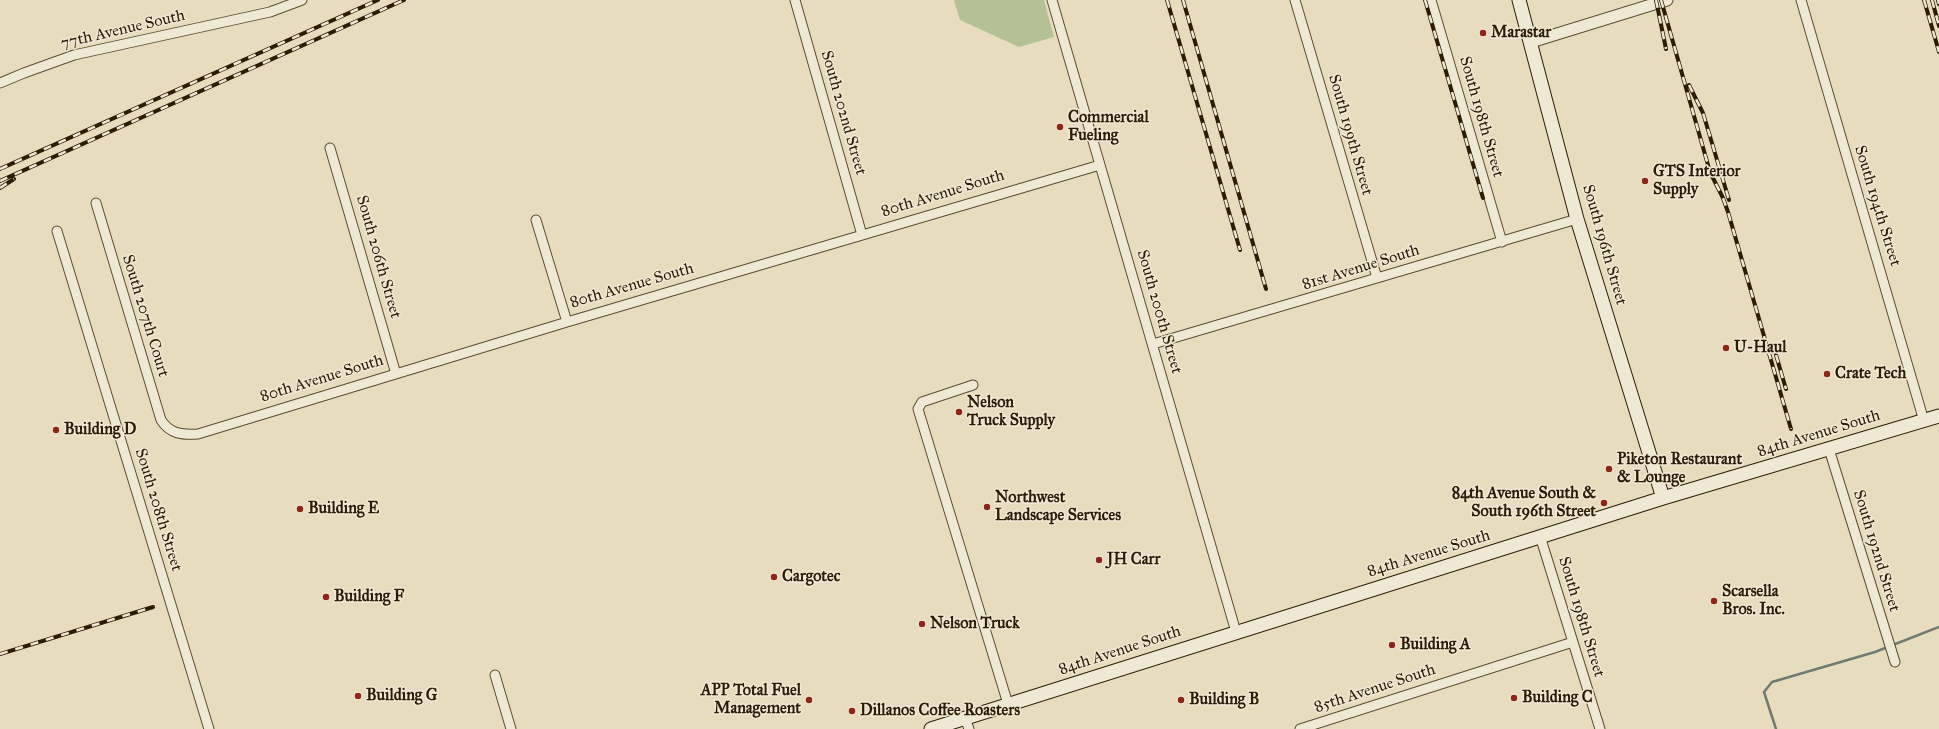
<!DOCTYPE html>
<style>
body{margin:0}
canvas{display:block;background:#e7dcbe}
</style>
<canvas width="1939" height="729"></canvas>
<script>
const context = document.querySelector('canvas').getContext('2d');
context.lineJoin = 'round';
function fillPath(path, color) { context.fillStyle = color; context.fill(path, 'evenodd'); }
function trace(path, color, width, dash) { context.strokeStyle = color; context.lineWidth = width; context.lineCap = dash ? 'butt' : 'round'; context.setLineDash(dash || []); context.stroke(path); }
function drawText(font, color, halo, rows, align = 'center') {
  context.font = font + ' "IM FELL Great Primer",serif'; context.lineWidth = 3; context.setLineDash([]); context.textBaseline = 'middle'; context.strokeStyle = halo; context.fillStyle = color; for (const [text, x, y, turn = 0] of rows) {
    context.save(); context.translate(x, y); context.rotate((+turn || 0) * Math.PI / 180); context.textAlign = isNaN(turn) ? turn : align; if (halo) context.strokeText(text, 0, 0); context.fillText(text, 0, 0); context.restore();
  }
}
fillPath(new Path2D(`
 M954 0H1044L1054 37 1019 47 960 20Z`), '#b3c194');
trace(new Path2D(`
 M1776 729 1764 692 1772 682 1875 652 1939 627`), '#6f7a72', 2.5);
const minor = new Path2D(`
 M795 0 862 235
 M1052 0 1236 632
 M1295 0 1377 278
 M1431 0 1502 242
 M1801 0 1924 421
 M0 83 24 73 74 55 270 12 302 0
 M330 148 396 374
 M96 203 161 420C170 434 182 435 198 434L567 322 1100 165
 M536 220 567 322
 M57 231 209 729
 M1153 344 1577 219
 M973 385 922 402 918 409 1008 704
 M1829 449 1895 662
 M1540 536 1600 729
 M495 675 511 729
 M965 718 969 729
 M1300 729 1573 642`);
const tertiary = new Path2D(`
 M1531 42 1667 0`);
const secondary = new Path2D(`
 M1519 0 1577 219 1663 498
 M931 729 1663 498 1939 416`);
trace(minor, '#5c4c32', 11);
trace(tertiary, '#5c4c32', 13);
trace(secondary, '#2d1c04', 15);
trace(minor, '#efe8d5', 9);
trace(tertiary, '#efe8d5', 11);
trace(secondary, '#efe8d5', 13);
const rail = new Path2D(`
 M1167 0 1240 250
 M1183 0 1266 289
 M1425 0 1483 198
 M1656 0 1666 49
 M1661 0 1710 172 1723 198 1728 212 1791 429
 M1924 0 1939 52
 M1932 0 1939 26
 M1938 0 1939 4
 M1689 85 1703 113 1729 200
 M0 169 378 0
 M0 181 404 0
 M0 188 14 179
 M1776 355 1786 389
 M0 654 153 607`);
trace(rail, '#2d1c04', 4);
trace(rail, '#efe8d5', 2.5, [8]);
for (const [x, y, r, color] of [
 [1483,33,4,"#8f2418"],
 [1060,127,4,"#8f2418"],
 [1645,181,4,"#8f2418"],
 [1726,348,4,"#8f2418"],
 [1827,374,4,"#8f2418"],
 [959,412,4,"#8f2418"],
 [56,430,4,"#8f2418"],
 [1609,469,4,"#8f2418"],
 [1604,503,4,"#8f2418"],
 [987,507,4,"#8f2418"],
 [300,509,4,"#8f2418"],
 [1099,560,4,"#8f2418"],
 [774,577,4,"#8f2418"],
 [326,597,4,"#8f2418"],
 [1714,601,4,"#8f2418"],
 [922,624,4,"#8f2418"],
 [1392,645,4,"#8f2418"],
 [358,696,4,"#8f2418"],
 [1514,698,4,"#8f2418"],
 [809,700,4,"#8f2418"],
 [1181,700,4,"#8f2418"],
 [852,711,4,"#8f2418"]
]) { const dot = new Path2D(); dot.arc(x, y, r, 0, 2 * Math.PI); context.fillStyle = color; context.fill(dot); trace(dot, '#efe8d5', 1.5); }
drawText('16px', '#2d1c04', '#efe8d5', [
 ["77th Avenue South",123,30,-13],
 ["South 202nd Street",843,113,74],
 ["South 198th Street",1481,117,74],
 ["South 199th Street",1350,135,74],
 ["80th Avenue South",943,194,-17],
 ["South 194th Street",1877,206,73],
 ["South 196th Street",1604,245,74],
 ["South 206th Street",378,257,74],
 ["81st Avenue South",1361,268,-17],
 ["80th Avenue South",632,286,-16],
 ["South 200th Street",1159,312,74],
 ["South 207th Court",145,316,73],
 ["80th Avenue South",322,379,-17],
 ["84th Avenue South",1819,434,-17],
 ["South 208th Street",158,510,73],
 ["South 192nd Street",1876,551,73],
 ["84th Avenue South",1429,554,-17],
 ["South 198th Street",1581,617,73],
 ["84th Avenue South",1120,651,-18],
 ["85th Avenue South",1375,689,-18]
]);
drawText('bold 16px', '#2d1c04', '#efe8d5', [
 ["Marastar",1491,33],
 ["Commercial",1068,118],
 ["Fueling",1068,136],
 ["GTS Interior",1653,172],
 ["Supply",1653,190],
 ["U-Haul",1734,348],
 ["Crate Tech",1835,374],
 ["Nelson",967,403],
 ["Truck Supply",967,421],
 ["Building D",64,430],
 ["Piketon Restaurant",1617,460],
 ["& Lounge",1617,478],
 ["84th Avenue South &",1596,494,"right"],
 ["South 196th Street",1596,512,"right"],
 ["Northwest",995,498],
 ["Landscape Services",995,516],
 ["Building E",308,509],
 ["JH Carr",1107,560],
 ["Cargotec",782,577],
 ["Scarsella",1722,592],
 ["Bros. Inc.",1722,610],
 ["Building F",334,597],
 ["Nelson Truck",930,624],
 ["Building A",1400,645],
 ["APP Total Fuel",801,691,"right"],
 ["Management",801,709,"right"],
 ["Building G",366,696],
 ["Building C",1522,698],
 ["Building B",1189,700],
 ["Dillanos Coffee Roasters",860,711]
], 'left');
</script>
